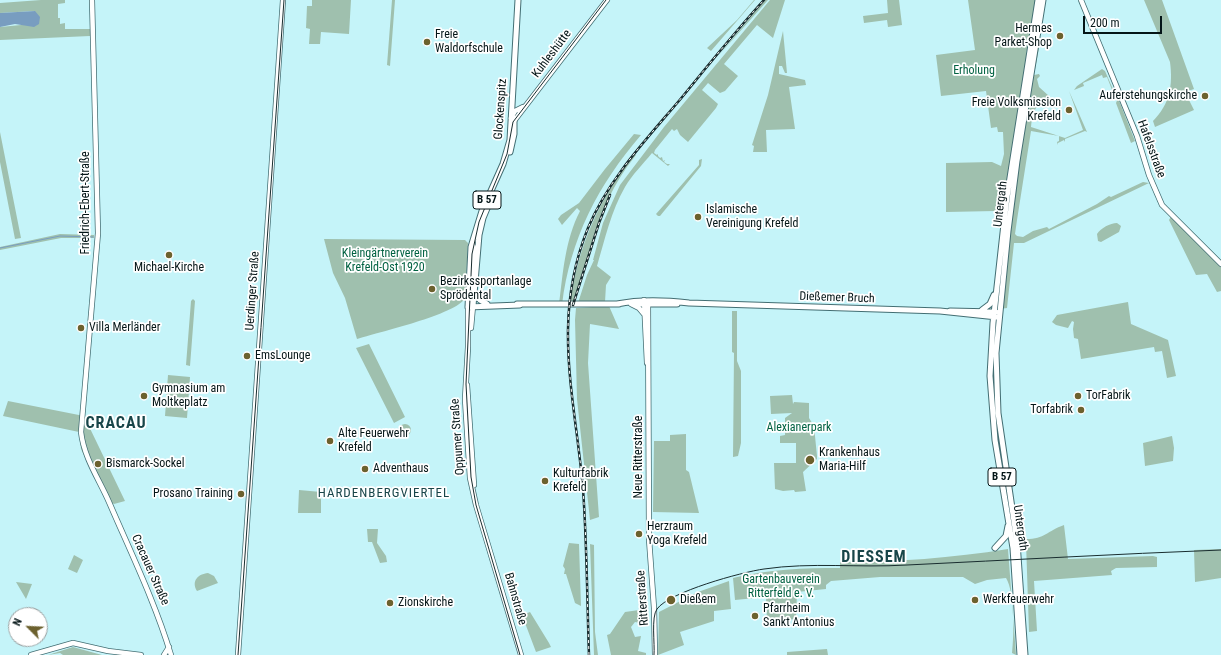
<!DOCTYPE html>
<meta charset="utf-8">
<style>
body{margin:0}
#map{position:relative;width:1221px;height:655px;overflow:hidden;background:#c5f4f9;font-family:"Roboto Condensed",sans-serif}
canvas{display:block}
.north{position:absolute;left:8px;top:607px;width:40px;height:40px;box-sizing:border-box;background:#fff;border:1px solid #9ba1a2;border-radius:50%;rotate:294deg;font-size:11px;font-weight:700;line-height:16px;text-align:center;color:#041517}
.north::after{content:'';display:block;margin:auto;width:14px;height:18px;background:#6c612e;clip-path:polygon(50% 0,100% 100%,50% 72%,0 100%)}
.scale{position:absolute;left:1083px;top:16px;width:79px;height:18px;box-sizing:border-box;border:2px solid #041517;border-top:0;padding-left:5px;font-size:12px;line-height:14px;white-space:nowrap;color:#041517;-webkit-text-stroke:3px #fff;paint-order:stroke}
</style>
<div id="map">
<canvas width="1221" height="655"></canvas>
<div class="north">N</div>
<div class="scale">200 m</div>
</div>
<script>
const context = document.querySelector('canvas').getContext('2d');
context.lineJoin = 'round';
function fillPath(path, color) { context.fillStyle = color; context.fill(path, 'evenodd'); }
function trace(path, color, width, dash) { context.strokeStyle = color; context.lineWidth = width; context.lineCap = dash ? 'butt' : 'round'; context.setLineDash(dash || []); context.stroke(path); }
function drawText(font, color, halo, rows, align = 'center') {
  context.font = font + ' "Roboto Condensed",sans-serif'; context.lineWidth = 3.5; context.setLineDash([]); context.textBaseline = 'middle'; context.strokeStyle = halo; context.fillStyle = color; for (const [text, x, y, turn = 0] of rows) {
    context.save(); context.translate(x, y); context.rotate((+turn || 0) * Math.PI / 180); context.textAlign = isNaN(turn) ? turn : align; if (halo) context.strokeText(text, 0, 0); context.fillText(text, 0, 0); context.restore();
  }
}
fillPath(new Path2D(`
 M41 0H65V3L58 4V18H60V24L65 23V29H90V36L0 40V27L21 25 35 11 0 13V3Z
 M312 0H351L349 34 321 32 320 44H309L310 29 306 28 307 6H312Z
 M392 0H395L390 66 387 65Z
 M754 0H755L711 51 707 48 737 20Z
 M765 0H768L718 56Z
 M770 0H785L773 38 757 25 724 64 738 76 725 91 720 93 708 83 702 90 718 104 716 108 688 142 680 135 677 129 674 131 672 129 655 150 654 153 657 155 658 154V156L660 158 662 157 663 161 665 160 664 162 667 164H670L668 166 652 153C643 164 632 175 625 187 611 211 605 239 597 266L611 277 606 285 605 302 578 303 587 275 594 260H593L603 223 620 185 664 127Z
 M887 0H899L902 25 888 27 887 20 864 23 863 16 888 13Z
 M968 0H1036L1026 55 1039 48 1034 75 1039 74 1040 76 1037 79 1039 87 1049 96C1035 106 1033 110 1031 127L1065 138 1083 130 1069 91 1087 132 1085 131 1065 139V142L1064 140 1058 143V145L1057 142 1059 141V136L1031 131 1017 220 1015 234 1017 236 1023 237 1033 231 1047 227 1049 229 1097 204 1109 196 1111 197 1143 182 1149 183 1024 243H1014L1007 308 992 310 1002 215 995 211 946 212V163L992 162 1001 166 1004 154 1003 132H998L997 127 991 128 986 91 941 96 936 55 975 50Z
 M1144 0H1162L1194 89 1185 92 1194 110 1155 127 1153 121C1170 104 1173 85 1170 62Z
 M783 31 787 73H785L782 66H779V74L805 80 806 85 789 87 795 129 766 130 767 152H753L754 146 752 145 768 95Z
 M1102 69 1105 71 1116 96 1114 95 1107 77 1103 78 1102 75 1083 83 1084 86 1074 90 1077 86Z
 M1118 98 1135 141 1131 143 1116 103Z
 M0 132 21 238 15 239 0 162Z
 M634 134 641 135C598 185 570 239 562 305H559C563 273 565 240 580 211L577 208 562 225 558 219 561 215 579 203 605 169Z
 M635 154 636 155C606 193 602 216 588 260 584 275 577 289 573 303H570C578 247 599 198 635 154Z
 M702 159 701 166 660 216H658L656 214 699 165V160Z
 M1173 213 1221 260V291L1217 292 1207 274 1196 275 1169 220Z
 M1117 223 1121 226 1119 232 1101 242 1098 241 1097 234C1101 228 1110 223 1117 223Z
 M60 234 94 235V238H61L0 250V247Z
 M324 239 465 240 468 243 465 298C458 314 376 333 357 339L345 298 333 273Z
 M193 299 195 301 190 366 186 365 191 301Z
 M1128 302 1131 324 1168 340 1176 376 1167 378 1162 351 1155 352 1154 347 1081 359 1078 339 1074 338 1073 329 1074 322 1072 321 1068 328 1056 325 1052 322 1057 315Z
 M609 306 619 329 590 324 588 363 599 517 590 520 577 399 575 320 576 308Z
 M732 311H737V361L741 371V443L738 456 733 457 734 353 732 352Z
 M369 344 405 417 394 423 356 348Z
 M168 375 190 377 187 418 165 416Z
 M792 395 793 404 794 402 809 403V418L814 426 817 456V459L803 472 806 491 795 492 794 490 783 491 775 489 774 463H796V443H780V436L785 435V418L792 413 771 414 770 396Z
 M8 401 84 416 125 501 114 504 105 499 81 449 79 432 3 416Z
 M399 430a6 6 0 1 1 12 0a6 6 0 1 1-12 0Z
 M686 434V470L689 472 699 513 653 512 654 441H670V435Z
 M1172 436 1174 448 1173 461 1145 466 1143 443Z
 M299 490 321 492V513H298Z
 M1020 506 1021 516H1023L1026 539C1045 539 1047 531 1064 525L1068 559 1153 556 1157 557V567L1116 568 1111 571 1112 575 1034 581 1037 631 1029 632 1026 542 1020 539 1015 507Z
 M367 529H378L377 543 386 556 387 562 380 563 372 542H368Z
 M569 543 579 544 581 606 575 603 566 574H564L565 569 563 566Z
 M590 544 594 545 595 632 598 655H594Z
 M1008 549 1016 655 1012 653C1014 636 1015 592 1006 578L987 580 975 584 963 577H880L831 581 826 585V589L797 592 796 619 767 622 766 597 735 600 733 578C768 569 804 568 840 568V562C897 562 952 558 1008 549Z
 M1221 549V578L1195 582 1194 550Z
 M74 555 83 560 77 573 68 569Z
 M208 573 214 576 218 583 197 591C191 581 198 574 208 573Z
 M729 581 731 609 714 611V621L680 632 684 645 658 655 659 612 698 592Z
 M16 582 32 584 26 599Z
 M646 609 645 616H642L640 623 635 622 631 627 635 637 641 636 638 651 646 653V655H611L607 635 610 634 625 612Z
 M530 612 549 643 551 647 536 652 522 615Z
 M73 647 102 655H63L60 653 48 655Z
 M827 649 828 655H787V652Z`), '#9fc0ae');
fillPath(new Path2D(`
 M35 11 40 17 39 24 34 27 15 24 0 27V13Z`), '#789dc0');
trace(new Path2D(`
 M0 248 60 236 93 237`), '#789dc0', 1);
const secondary = new Path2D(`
 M92 0 98 233 81 432C84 458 99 479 109 502 131 553 155 602 171 655
 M1081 0 1137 136 1149 175 1162 205 1221 264
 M511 118 515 111 523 107
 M514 121 607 0
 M644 300 647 363
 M648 301 649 539 654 608 655 655
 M631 304 639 308 644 314
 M468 307V347L465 399 470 478 476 505 521 655
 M471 328 473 306
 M467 385 474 485
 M31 655 73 643 108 651 141 655
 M164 655 169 647
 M238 655 283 0`);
const primary = new Path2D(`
 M518 0 510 140 503 164 482 211 471 247 468 307 520 305
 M510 152 514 134V118
 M472 288 473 246
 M475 293 480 300 487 304
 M517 304H619
 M617 304C641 299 664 300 689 303L940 311 997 317
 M635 304H677
 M473 306 479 235 483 218 493 194
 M982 310 990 304 994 295
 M950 311 996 312
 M995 548 1006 536 1008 526
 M1020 655 1013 548 995 440 990 376 993 323 1007 197 1038 0
 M1025 655 1017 542 998 413 996 353 1008 231 1017 161 1043 0`);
trace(secondary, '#436e73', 6);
trace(primary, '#436e73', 7);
trace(secondary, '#fff', 4.5);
trace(primary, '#fff', 5);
trace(new Path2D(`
 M238 655 284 0
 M520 655 476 505 471 477 466 384 472 254 479 222 507 154 513 122 606 0
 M654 655C655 644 651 617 657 609 669 592 742 572 764 569 811 562 859 568 907 565 1012 560 1116 554 1221 550`), '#192d2f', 1);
const rail = new Path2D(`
 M573 305 599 223 610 195
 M589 655C587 600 587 544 583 489 575 397 551 319 588 228 608 180 644 142 678 102 706 68 734 33 764 0`);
trace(rail, '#192d2f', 2.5);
trace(rail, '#fff', 1, [3]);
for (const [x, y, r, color] of [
 [1060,36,4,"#6c612e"],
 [427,42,4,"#6c612e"],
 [1205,96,4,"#6c612e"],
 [1069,110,4,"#6c612e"],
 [698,217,4,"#6c612e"],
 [169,255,4,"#6c612e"],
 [432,289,4,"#6c612e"],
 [81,328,4,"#6c612e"],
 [247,356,4,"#6c612e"],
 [144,396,4,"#6c612e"],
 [1078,396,4,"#6c612e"],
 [1081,410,4,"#6c612e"],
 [330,441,4,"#6c612e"],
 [810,460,5,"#6c612e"],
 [98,464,4,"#6c612e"],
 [365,469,4,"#6c612e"],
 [545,481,4,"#6c612e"],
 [241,494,4,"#6c612e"],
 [639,534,4,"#6c612e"],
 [671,600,5,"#6c612e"],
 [975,600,4,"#6c612e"],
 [390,603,4,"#6c612e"],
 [755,616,4,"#6c612e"]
]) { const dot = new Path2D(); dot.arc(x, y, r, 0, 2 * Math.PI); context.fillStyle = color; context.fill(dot); trace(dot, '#fff', 1.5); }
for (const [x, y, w] of [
 [487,200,28],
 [1002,477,28]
]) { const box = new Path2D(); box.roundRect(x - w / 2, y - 9, w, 18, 3); context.fillStyle = '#fff'; context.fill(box); trace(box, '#041517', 1); }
drawText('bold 11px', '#041517', null, [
 ["B 57",487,200],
 ["B 57",1002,477]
]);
drawText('12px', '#041517', '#fff', [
 ["Hermes",1052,29,"right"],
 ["Parket-Shop",1052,43,"right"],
 ["Freie",435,35],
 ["Waldorfschule",435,49],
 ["Auferstehungskirche",1197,96,"right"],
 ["Freie Volksmission",1061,103,"right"],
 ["Krefeld",1061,117,"right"],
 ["Islamische",706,210],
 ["Vereinigung Krefeld",706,224],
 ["Michael-Kirche",169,268,"center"],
 ["Bezirkssportanlage",440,282],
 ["Sprödental",440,296],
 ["Villa Merländer",89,328],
 ["EmsLounge",255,356],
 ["Gymnasium am",152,389],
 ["Moltkeplatz",152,403],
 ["TorFabrik",1086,396],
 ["Torfabrik",1073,410,"right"],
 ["Alte Feuerwehr",338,434],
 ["Krefeld",338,448],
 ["Krankenhaus",819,453],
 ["Maria-Hilf",819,467],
 ["Bismarck-Sockel",106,464],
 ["Adventhaus",373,469],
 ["Kulturfabrik",553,474],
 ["Krefeld",553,488],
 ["Prosano Training",233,494,"right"],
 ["Herzraum",647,527],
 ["Yoga Krefeld",647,541],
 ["Dießem",680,600],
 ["Werkfeuerwehr",983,600],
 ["Zionskirche",398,603],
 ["Pfarrheim",763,609],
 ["Sankt Antonius",763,623]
], 'left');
drawText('12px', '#041517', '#fff', [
 ["Kuhleshütte",552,54,-53],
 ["Glockenspitz",501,109,-86],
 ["Hafelsstraße",1151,149,70],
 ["Friedrich-Ebert-Straße",86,203,-90],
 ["Untergath",1001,204,-83],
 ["Uerdinger Straße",253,291,-86],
 ["Dießemer Bruch",837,298,2],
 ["Oppumer Straße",458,437,-94],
 ["Neue Ritterstraße",639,457,-90],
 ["Untergath",1020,528,82],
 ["Cracauer Straße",150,570,66],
 ["Ritterstraße",643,598,-94],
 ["Bahnstraße",515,599,74]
]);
drawText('12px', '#006141', '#fff', [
 ["Erholung",974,71],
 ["Kleingärtnerverein",385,254],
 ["Krefeld-Ost 1920",385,268],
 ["Alexianerpark",799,428],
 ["Gartenbauverein",781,580],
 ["Ritterfeld e. V.",781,594]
]);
context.letterSpacing = '1px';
drawText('13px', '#184549', '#fff', [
 ["HARDENBERGVIERTEL",384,494]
]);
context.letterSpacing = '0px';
context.letterSpacing = '1px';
drawText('bold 16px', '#184549', '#fff', [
 ["CRACAU",116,424],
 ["DIESSEM",874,558]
]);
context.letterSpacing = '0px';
</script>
